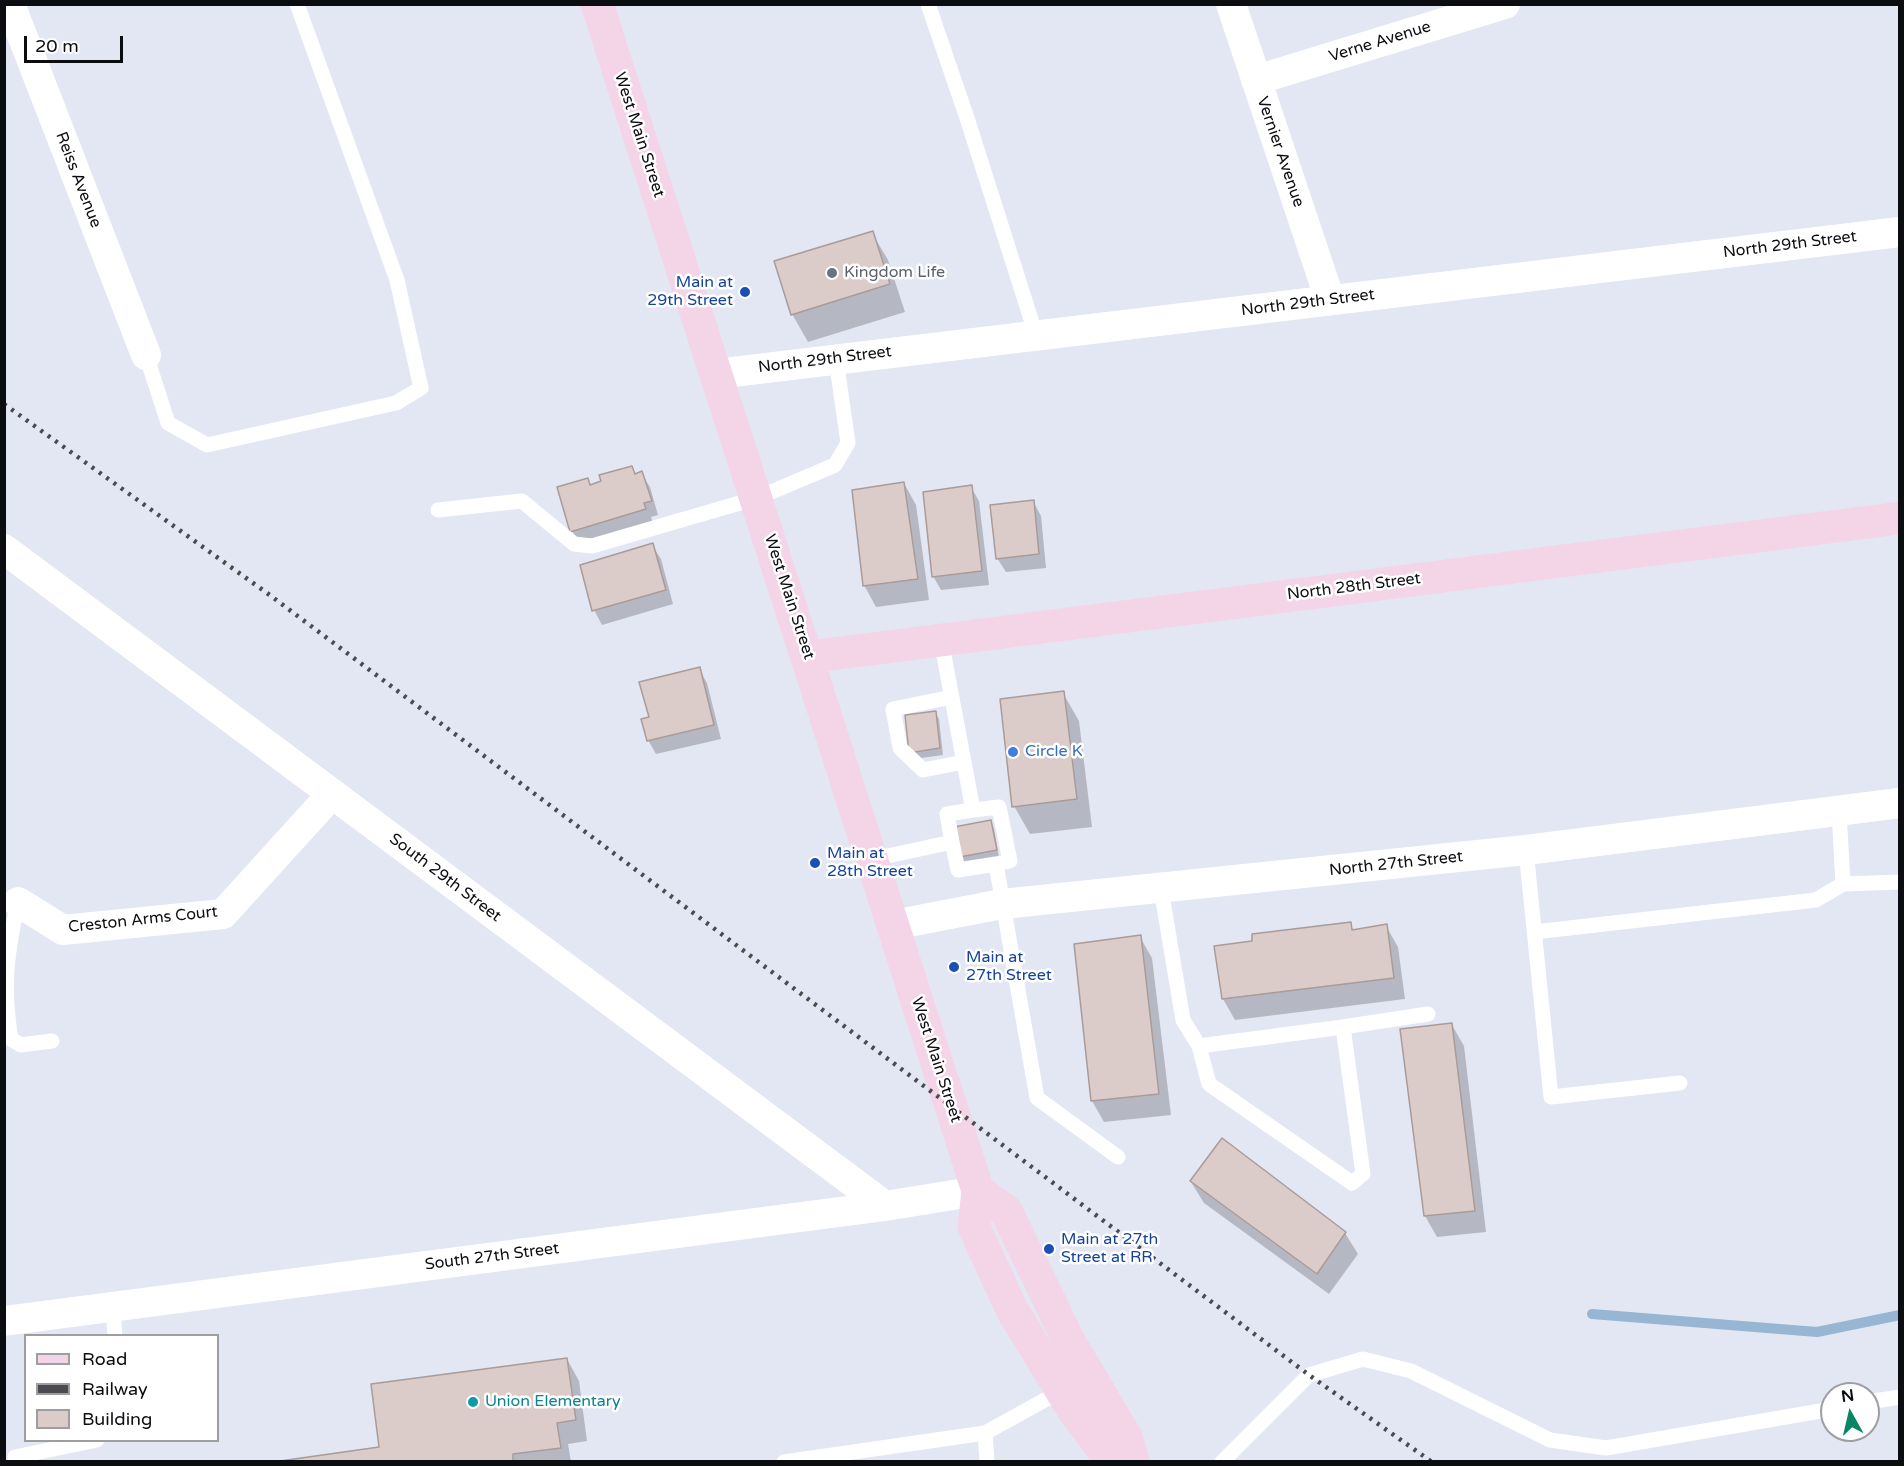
<!DOCTYPE html>
<style>
body{margin:0}
#map{position:relative;width:1904px;height:1466px;overflow:hidden;background:#e3e7f3;font-family:"Varela Round",sans-serif}
canvas{display:block}
.frame{position:absolute;inset:0;border:6px solid #0c0d11;pointer-events:none}
.legend{position:absolute;left:24px;top:1334px;width:195px;height:108px;box-sizing:border-box;background:#fff;border:2px solid #9e9ea0;margin:0;padding:8px 10px;list-style:none;font-size:18px;color:#0c0d11}
.legend li{display:flex;align-items:center;gap:12px;height:30px}
.legend b{width:30px;border:2px solid #9e9ea0}
.north{position:absolute;left:1820px;top:1382px;width:60px;height:60px;box-sizing:border-box;background:#fff;border:2px solid #9e9ea0;border-radius:50%;rotate:352deg;font-size:16px;font-weight:700;line-height:24px;text-align:center;color:#0c0d11}
.north::after{content:'';display:block;margin:auto;width:21px;height:27px;background:#098465;clip-path:polygon(50% 0,100% 100%,50% 72%,0 100%)}
.scale{position:absolute;left:24px;top:36px;width:99px;height:27px;box-sizing:border-box;border:3px solid #0c0d11;border-top:0;padding-left:8px;font-size:18px;line-height:21px;white-space:nowrap;color:#0c0d11;-webkit-text-stroke:4px #fff;paint-order:stroke}
</style>
<div id="map">
<canvas width="1904" height="1466"></canvas>
<div class="frame"></div>
<ul class="legend">
<li><b style="height:8px;background:#f4d5e8"></b>Road</li>
<li><b style="height:8px;background:#494b51"></b>Railway</li>
<li><b style="height:16px;background:#dbccca"></b>Building</li>
</ul>
<div class="north">N</div>
<div class="scale">20 m</div>
</div>
<script>
const context = document.querySelector('canvas').getContext('2d');
context.lineJoin = 'round';
function fillPath(path, color) { context.fillStyle = color; context.fill(path, 'evenodd'); }
function trace(path, color, width, dash) { context.strokeStyle = color; context.lineWidth = width; context.lineCap = dash ? 'butt' : 'round'; context.setLineDash(dash || []); context.stroke(path); }
function drawText(font, color, halo, rows, align = 'center') {
  context.font = font + ' "Varela Round",sans-serif'; context.lineWidth = 5; context.setLineDash([]); context.textBaseline = 'middle'; context.strokeStyle = halo; context.fillStyle = color; for (const [text, x, y, turn = 0] of rows) {
    context.save(); context.translate(x, y); context.rotate((+turn || 0) * Math.PI / 180); context.textAlign = isNaN(turn) ? turn : align; if (halo) context.strokeText(text, 0, 0); context.fillText(text, 0, 0); context.restore();
  }
}
fillPath(new Path2D(`
 M872 233 888 260 905 312 808 342 792 314Z
 M641 473 650 487 658 515 651 517 653 523 580 545 572 531 587 480 591 486Z
 M904 483 916 505 929 600 876 607 864 585Z
 M971 487 979 501 989 585 941 590 933 576Z
 M1033 501 1041 516 1046 568 1006 572 997 558Z
 M652 545 661 559 673 604 602 625 594 610 582 566Z
 M699 669 707 683 721 739 656 754 648 740 650 718Z
 M1063 693 1079 721 1092 827 1030 834 1014 806Z
 M935 712 939 719 943 755 914 759 910 752Z
 M991 822 994 829 999 857 965 863 961 857Z
 M1350 924 1354 931 1386 926 1398 947 1405 999 1235 1020 1223 999 1254 942Z
 M1140 937 1152 958 1171 1115 1104 1122 1092 1101Z
 M1452 1025 1464 1046 1486 1232 1437 1237 1425 1216Z
 M1222 1140 1345 1233 1358 1254 1329 1294 1204 1203 1191 1182Z
 M567 1359 579 1381 587 1441 568 1444 571 1462H284L381 1449Z`), '#0003');
trace(new Path2D(`
 M1592 1314 1817 1332 1900 1315`), '#96b6d3', 10);
const building = new Path2D(`
 M873 231 890 284 791 315 774 261Z
 M632 466 635 474 642 471 652 501 644 503 646 509 570 532 557 487 588 478 590 485 601 481 599 475Z
 M904 482 918 579 863 586 852 490Z
 M972 485 982 571 932 577 923 492Z
 M1034 500 1039 554 996 559 990 505Z
 M653 543 666 590 592 611 580 565Z
 M700 667 714 725 647 741 641 719 649 717 639 682Z
 M1064 691 1077 799 1012 807 1000 699Z
 M936 711 940 748 909 753 905 715Z
 M991 820 997 850 960 857 954 827Z
 M1351 922 1352 930 1387 924 1394 978 1222 999 1214 946 1252 941V934Z
 M1141 935 1159 1094 1091 1101 1074 944Z
 M1452 1023 1475 1211 1424 1216 1400 1029Z
 M1222 1138 1346 1232 1317 1274 1190 1181Z
 M567 1358 576 1420 557 1423 561 1448 513 1454V1462H273L379 1447 371 1384Z`);
fillPath(building, '#dbccca');
trace(building, '#a99b99', 1.5);
trace(new Path2D(`
 M928 4 967 118 1036 335
 M146 355 168 423 207 445 396 403 421 388 397 280 297 4
 M438 510 522 501 574 544 592 546 757 498 835 465 848 443 836 359
 M952 697 893 709 900 748 923 770 964 762
 M973 810 999 807 1010 861 996 864
 M952 842 958 870 996 864 1037 1098 1118 1157
 M1526 850 1551 1097 1680 1083
 M874 859 952 842 947 814 973 810 941 640
 M1843 884 1900 882
 M1161 889 1183 1020 1199 1046 1209 1084 1352 1183 1363 1174 1343 1027 1428 1014
 M18 902C7 953 2 986 11 1039L21 1045 52 1041
 M1534 932 1816 900 1843 884 1839 811
 M1199 1046 1343 1027
 M113 1307 115 1336
 M1868 1402 1900 1397
 M985 1433 987 1462
 M16 1462 15 1457 97 1440
 M784 1462 985 1433 1061 1391
 M1222 1462 1309 1375 1363 1359 1411 1371 1550 1440 1606 1448 1832 1409`), '#fff', 15);
trace(new Path2D(`
 M10 4 146 355
 M1231 4 1330 300
 M1256 80 1505 4
 M716 374 1900 232
 M4 549 885 1206
 M18 902 63 930 223 914 332 794
 M893 925 1002 904 1526 850 1900 803
 M4 1321 885 1206 978 1191`), '#fff', 30);
trace(new Path2D(`
 M597 4 978 1191 974 1227 1012 1310 1074 1411 1110 1459 1133 1461
 M808 657 1900 518
 M978 1191 1006 1211 1069 1341 1127 1439 1133 1462`), '#f4d5e8', 33);
trace(new Path2D(`
 M4 404 267 593 1309 1375 1432 1462`), '#494b51', 4.5, [3, 6]);
for (const [x, y, r, color] of [
 [832,273,6,"#6b7280"],
 [745,292,6,"#1a4fb4"],
 [1013,752,6,"#3f7fe0"],
 [815,863,6,"#1a4fb4"],
 [954,967,6,"#1a4fb4"],
 [1049,1249,6,"#1a4fb4"],
 [473,1402,6,"#0f9aa8"]
]) { const dot = new Path2D(); dot.arc(x, y, r, 0, 2 * Math.PI); context.fillStyle = color; context.fill(dot); trace(dot, '#fff', 2); }
drawText('16px', '#0c0d11', '#fff', [
 ["Verne Avenue",1380,42,-17],
 ["West Main Street",639,135,72],
 ["Vernier Avenue",1280,152,71],
 ["Reiss Avenue",78,180,69],
 ["North 29th Street",1790,245,-7],
 ["North 29th Street",1308,303,-7],
 ["North 29th Street",825,360,-7],
 ["North 28th Street",1354,587,-7],
 ["West Main Street",789,597,72],
 ["North 27th Street",1396,864,-6],
 ["South 29th Street",445,878,37],
 ["Creston Arms Court",143,920,-6],
 ["West Main Street",936,1060,72],
 ["South 27th Street",492,1257,-7]
]);
drawText('16px', '#5b616d', '#fff', [
 ["Kingdom Life",844,273]
], 'left');
drawText('16px', '#164399', '#fff', [
 ["Main at",733,283,"right"],
 ["29th Street",733,301,"right"],
 ["Main at",827,854],
 ["28th Street",827,872],
 ["Main at",966,958],
 ["27th Street",966,976],
 ["Main at 27th",1061,1240],
 ["Street at RR",1061,1258]
], 'left');
drawText('16px', '#366cbe', '#fff', [
 ["Circle K",1025,752]
], 'left');
drawText('16px', '#0d838f', '#fff', [
 ["Union Elementary",485,1402]
], 'left');
</script>
